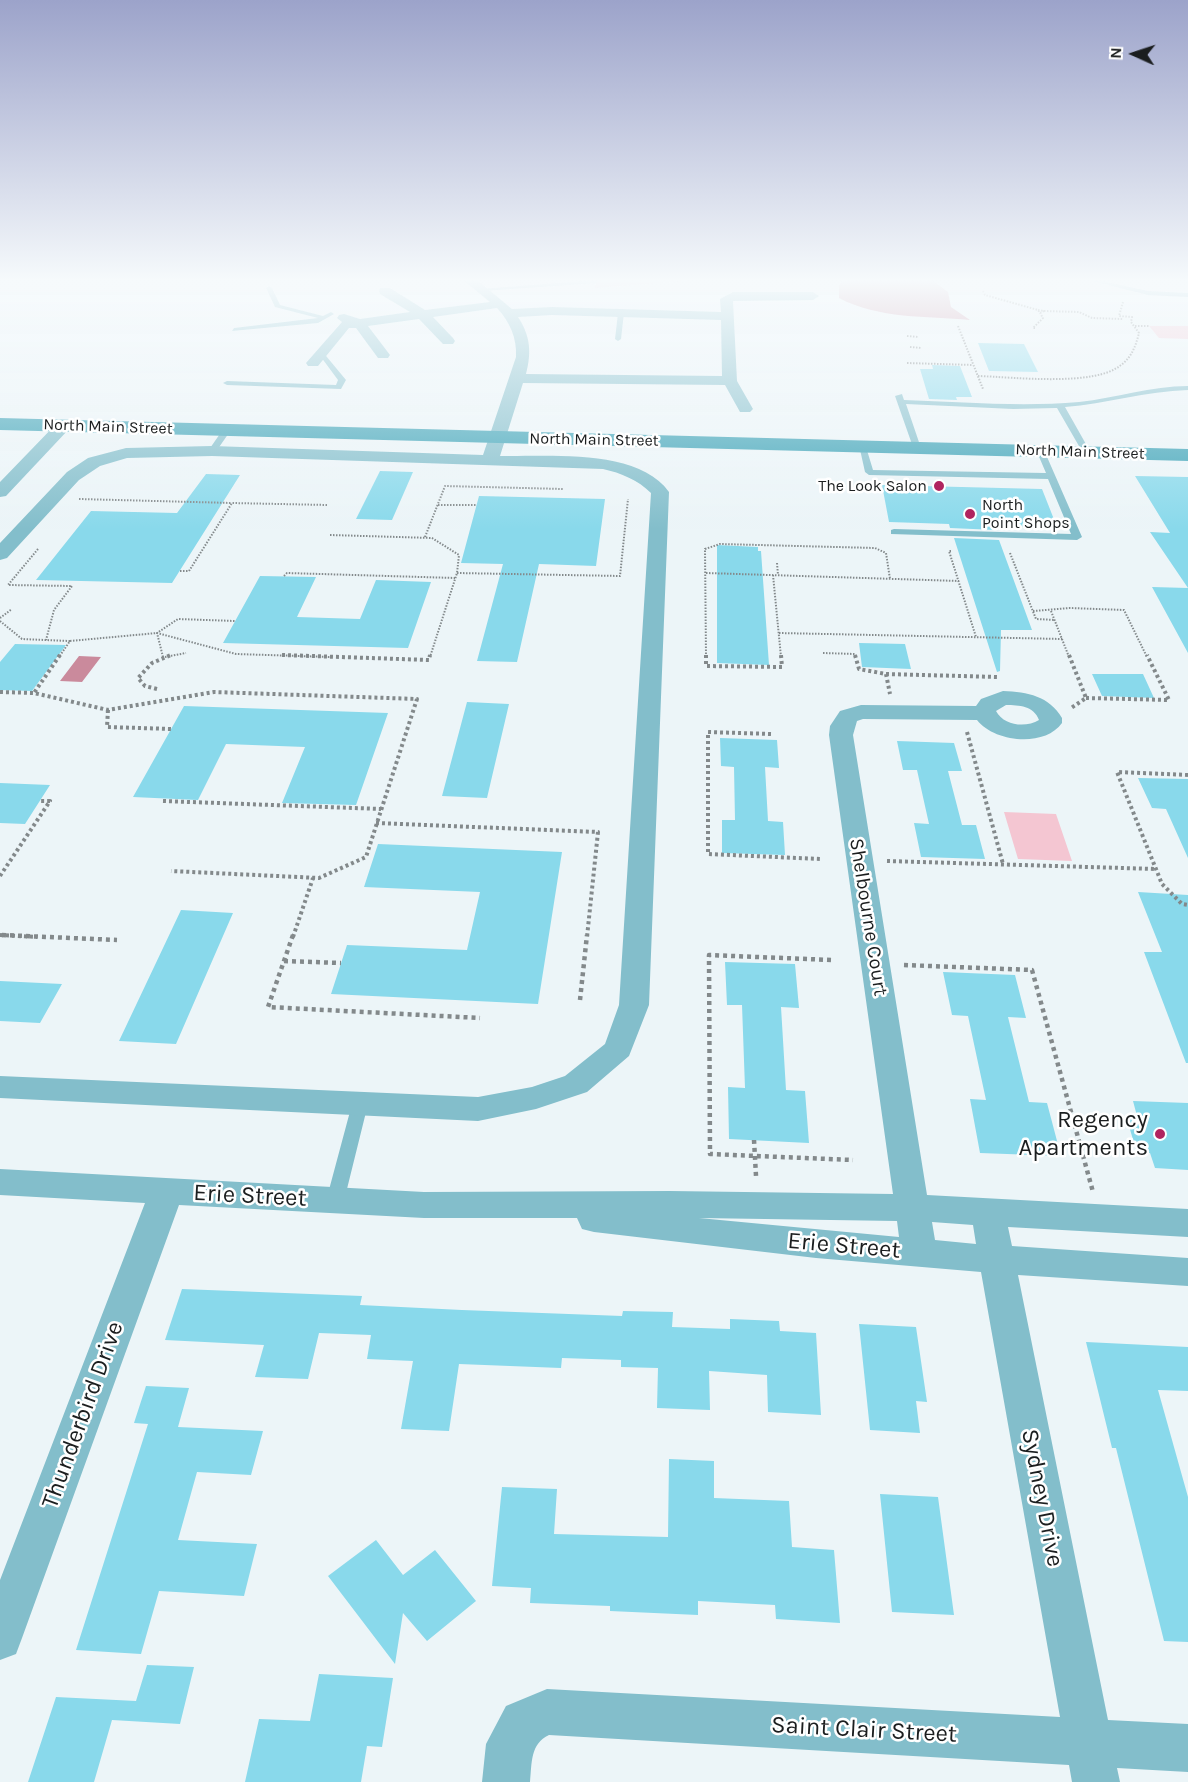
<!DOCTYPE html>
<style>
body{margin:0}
#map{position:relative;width:1188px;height:1782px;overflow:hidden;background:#ecf5f8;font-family:Karla,sans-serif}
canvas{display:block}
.north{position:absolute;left:1104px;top:24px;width:60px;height:60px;-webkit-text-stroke:4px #fff;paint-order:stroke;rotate:273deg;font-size:16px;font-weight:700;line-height:24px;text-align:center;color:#1b1e1f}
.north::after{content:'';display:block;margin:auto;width:21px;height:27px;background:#1b1e1f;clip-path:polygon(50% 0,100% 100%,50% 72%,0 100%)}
</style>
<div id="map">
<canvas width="1188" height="1782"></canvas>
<div class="north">N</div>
</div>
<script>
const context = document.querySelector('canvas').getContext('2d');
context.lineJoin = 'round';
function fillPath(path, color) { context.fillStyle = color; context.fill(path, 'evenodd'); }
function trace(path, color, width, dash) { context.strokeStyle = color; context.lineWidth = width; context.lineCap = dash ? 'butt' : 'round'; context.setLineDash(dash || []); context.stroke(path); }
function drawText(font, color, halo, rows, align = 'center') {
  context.font = font + ' Karla,sans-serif'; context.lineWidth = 5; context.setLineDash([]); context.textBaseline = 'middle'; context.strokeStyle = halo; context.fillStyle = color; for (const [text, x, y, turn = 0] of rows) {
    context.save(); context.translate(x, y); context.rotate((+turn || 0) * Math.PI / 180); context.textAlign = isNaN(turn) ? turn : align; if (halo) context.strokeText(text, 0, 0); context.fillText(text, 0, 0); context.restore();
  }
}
fillPath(new Path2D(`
 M597 280H699L595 288Z
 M1149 326H1188V339L1159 338Z
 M1004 812 1056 814 1072 861 1018 859Z`), '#f4c6d2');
fillPath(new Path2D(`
 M842 280H932L948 292 951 307 970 320C926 316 879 319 839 298V286Z
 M79 656 101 657 82 682 60 681Z`), '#ca8a9c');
fillPath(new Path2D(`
 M978 343 1024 344 1038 372 989 371Z
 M932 365 960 366 972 397H956L957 400 929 399 920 369H933Z
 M380 471 413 472 392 520 356 519Z
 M206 474 240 475 172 583 36 580 91 511 177 513Z
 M1135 476 1188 477V588L1150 532 1170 533Z
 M882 485 1042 489 1057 527 994 526 996 530 950 528 949 524 889 522Z
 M479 496 605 499 596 566 539 564 517 662 477 661 503 564 461 563Z
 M954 538 999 540 1032 630H1001L1000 671 997 672Z
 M717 545 758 547V551H761L769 665 717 663Z
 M260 576 316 577 297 617 360 619 376 580 431 582 408 648 223 643Z
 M1152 587 1188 588V653Z
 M859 643 905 644 911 669 862 667Z
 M15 644 66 645 32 691 0 690V662Z
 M1092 674H1143L1154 698 1102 696Z
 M467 702 509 704 487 798 442 796Z
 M184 706 388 713 356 805 282 803 305 747 226 744 198 800 133 797Z
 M720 738 777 740 779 768 765 767 768 821 783 822 785 855 722 853V820H735L734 767 721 766Z
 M897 741 954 743 962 771H948L962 825H976L985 859 921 857 914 823 929 824 917 770H903Z
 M1138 778 1188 779V858L1166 809 1152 808Z
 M0 783 50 785 25 824 0 823Z
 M378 844 562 852 538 1004 331 994 347 945 467 950 480 892 364 887Z
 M1138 892 1188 895V1063H1186L1144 952H1162Z
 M181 910 233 913 176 1044 119 1041Z
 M725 962 795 964 799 1008 781 1007 786 1090 805 1091 809 1143 729 1139 728 1087 745 1088 742 1005H727Z
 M943 972 1015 975 1026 1018 1008 1017 1029 1102 1047 1103 1061 1156 980 1153 970 1099 986 1100 968 1016 952 1015Z
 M0 981 62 984 40 1023 0 1021Z
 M1133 1101 1188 1103V1170L1155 1168 1150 1153H1137L1126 1116H1137Z
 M182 1289 362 1296 360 1305 462 1310 622 1316 623 1311 673 1312 672 1327 730 1329V1319L779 1321 780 1331 816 1333 821 1415 768 1412 767 1375 709 1371 710 1410 657 1408 658 1368 621 1367V1360L562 1358 561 1368 459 1364 449 1431 401 1429 413 1361 367 1359 371 1335 319 1333 308 1379 255 1377 264 1345 165 1340Z
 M859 1324 916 1327 927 1402 916 1401 920 1433 870 1430Z
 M1086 1342 1188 1347V1391L1158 1390 1188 1497V1642L1164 1641 1116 1448H1112Z
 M146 1386 189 1388 178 1427 263 1431 251 1475 197 1472 178 1540 257 1544 244 1596 159 1591 141 1654 76 1650 148 1424 134 1423Z
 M669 1459 714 1461V1498L789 1501 792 1547 834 1550 840 1623 776 1619 775 1605 698 1601V1615L610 1611V1606L530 1603 531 1588 492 1586 502 1487 557 1489 554 1534 668 1537Z
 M880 1494 938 1497 954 1615 892 1612Z
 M376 1540 403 1575 435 1550 476 1601 427 1641 403 1613 395 1664 328 1576Z
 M147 1665 194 1667 180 1724 112 1720 94 1782H28L56 1697 136 1701Z
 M319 1674 393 1678 382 1747 367 1746 361 1782H245L259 1719 310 1721Z`), '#89d9eb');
trace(new Path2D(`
 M983 291 985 295 1038 310
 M1038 310 1044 311 1040 313Z
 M1044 311 1079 312 1092 318 1123 319
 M958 326 983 389
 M1135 326H1149
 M1035 328H1033L1043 318 1040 313
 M907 336 919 337
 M910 347 922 348
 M907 363 973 365
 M978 376C1013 377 1095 387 1121 365 1132 357 1136 345 1139 333L1131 322 1132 317 1119 316 1123 302
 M79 499 232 503
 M438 505H476
 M330 535 432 538 459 555 457 573 430 657
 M425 537 445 486 563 489
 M38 549 8 585 72 586 54 610 46 640
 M951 551H949L976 637
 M1010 553 1036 619 1055 620
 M777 563 778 575
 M180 571H189L232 503 328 505
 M457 573 620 576 628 499
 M706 573 959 581
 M773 575 781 657
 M284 576 287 573 455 578
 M1033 611 1070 608 1124 610 1147 657
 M1051 611 1069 657
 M0 618 12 609
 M0 621 22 639 70 641 59 657
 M779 633 1062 639
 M70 641 157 633 236 654 331 657
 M823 653 855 654 856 657
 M163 657 157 633 178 619 235 621
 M165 657 186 653
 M706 657 705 549 720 544 875 548 886 553 890 579`), '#83898b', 2, [1.5, 1.5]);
trace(new Path2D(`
 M60 655 34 693 108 710 214 692 417 699 366 857 319 878 171 871
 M282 655 429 660 430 655
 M706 655V666L782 667 781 655
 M855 655 859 669 886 674 997 677
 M1069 655 1086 698 1071 708
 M886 674 890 694
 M157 689 145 686 138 678 152 663 171 655
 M0 692 34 693
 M1086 698 1169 700 1147 655
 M108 710 107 727 171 729
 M967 732 1003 864
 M771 734 708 732V854L820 859
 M1188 775 1117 772 1162 884 1182 904 1188 905
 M163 801 381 809
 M376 823 598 832 587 937
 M887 861 1156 869
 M0 876 50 801H40
 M0 935 37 937
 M293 937 313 878`), '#83898b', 4, [3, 3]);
trace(new Path2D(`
 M2 935 117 940
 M293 935 268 1007 480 1018
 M831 960 709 955 710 1154 853 1160
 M284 961 341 963
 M904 965 1032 970 1093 1192
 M580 1000 587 935
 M754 1140 756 1176`), '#83898b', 4.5, [4, 4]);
fillPath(new Path2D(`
 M596 280 598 283 483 291 480 289Z
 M1088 280H1098L1148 291 1188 293V297L1148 295Z
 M269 286 272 288 280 305 323 316 331 312 334 314 318 323 232 331 234 328 318 318 275 307 266 288Z
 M621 311 624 313 621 339 618 341 615 339 618 313Z
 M322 351 346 380 341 389 227 385 223 383 227 381 336 385 338 380 318 353Z
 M1188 386V390C1146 391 1106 404 1065 407L1091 453 1087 455 1083 453 1057 408 1013 409 906 404 921 448 914 450 895 396 902 394 904 400C962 402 1021 407 1079 402 1116 398 1151 386 1188 386Z
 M224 428 231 430 215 453H209L208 451Z
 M859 445 866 447 873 470 1046 473 1037 452 1044 450 1082 537 1077 540 891 534V530L894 529 1071 534 1048 479 869 475 865 472Z
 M360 1098 366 1100 368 1104 344 1201 341 1206 335 1208 329 1206 326 1201 352 1104 354 1100Z`), '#83becb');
fillPath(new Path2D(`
 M463 280H477L512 309 552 307 721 312 720 299 733 292H813L819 296 813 300 733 301 737 381 753 409 750 412H740L725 385 523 383 500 456C548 457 638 448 669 492L649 1005 629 1056 587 1092 536 1109 478 1121 0 1098V1076L478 1097 532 1087 565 1076 605 1044 619 1005 651 493C638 480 621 473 603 469L212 456 127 458 100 466 79 480 7 558 0 560V543L67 472 88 458 126 448 212 446 483 455 516 357C517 338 510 322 497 308L433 317 453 338 455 341 453 344H443L419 319 368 326 390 355 388 358H378L356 328H349L318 366H308L306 363 342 322 337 318 339 315 344 314 360 319 410 312 380 294 379 291 380 288H390L425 310 490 302ZM552 315 721 320 722 376 526 374C532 352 530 335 518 317Z
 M63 421 71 426 69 429 6 496 0 497V482L57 423Z
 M1003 691C1028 692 1049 696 1062 718V723C1044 748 994 742 977 720L863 719 857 721 853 735 927 1195 1188 1209V1237L1008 1227 1012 1246 1188 1258V1286L1018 1275 1108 1720 1188 1724V1772L1117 1768 1120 1782H1072L1069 1765 549 1735C530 1744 532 1763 530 1782H482L486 1744 506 1706 547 1689 1060 1717 981 1272 816 1258 594 1232 582 1229 577 1218H424L179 1205 22 1638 16 1654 0 1660V1580L145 1203 0 1195V1169L424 1192 670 1191 893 1194 829 735 830 726 840 711 861 705 976 706 981 699ZM1006 705C1019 705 1034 706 1039 720 1026 728 1004 726 996 711ZM699 1218 897 1221 899 1237ZM932 1222 973 1225 976 1244 935 1240Z`), '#83becb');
fillPath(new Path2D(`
 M0 418 1188 449V461L0 430Z`), '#3da3b7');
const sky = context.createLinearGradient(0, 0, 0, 529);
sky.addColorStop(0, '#9ca3ca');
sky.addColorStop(0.53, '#f6fafc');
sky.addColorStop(1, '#f6fafc00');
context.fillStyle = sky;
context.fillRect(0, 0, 1188, 529);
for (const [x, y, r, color] of [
 [939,486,6,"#b0245f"],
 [970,514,6,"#b0245f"],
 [1160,1134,6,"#b0245f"]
]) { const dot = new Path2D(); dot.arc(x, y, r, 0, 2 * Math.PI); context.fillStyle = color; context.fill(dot); trace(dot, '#fff', 2); }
drawText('16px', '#1b1e1f', '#fff', [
 ["North Main Street",108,427,2],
 ["North Main Street",594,440,1],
 ["North Main Street",1080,452,2]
]);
drawText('16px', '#1b1e1f', '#fff', [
 ["The Look Salon",927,486],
 ["North",982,505,"left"],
 ["Point Shops",982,523,"left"]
], 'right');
drawText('20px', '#1b1e1f', '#fff', [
 ["Shelbourne Court",868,917,81]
]);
drawText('24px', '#1b1e1f', '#fff', [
 ["Regency",1148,1120],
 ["Apartments",1148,1148]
], 'right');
drawText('24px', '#1b1e1f', '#fff', [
 ["Erie Street",250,1196,3],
 ["Erie Street",844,1246,5],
 ["Thunderbird Drive",83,1415,-70],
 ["Sydney Drive",1042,1498,79],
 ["Saint Clair Street",864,1730,3]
]);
</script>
